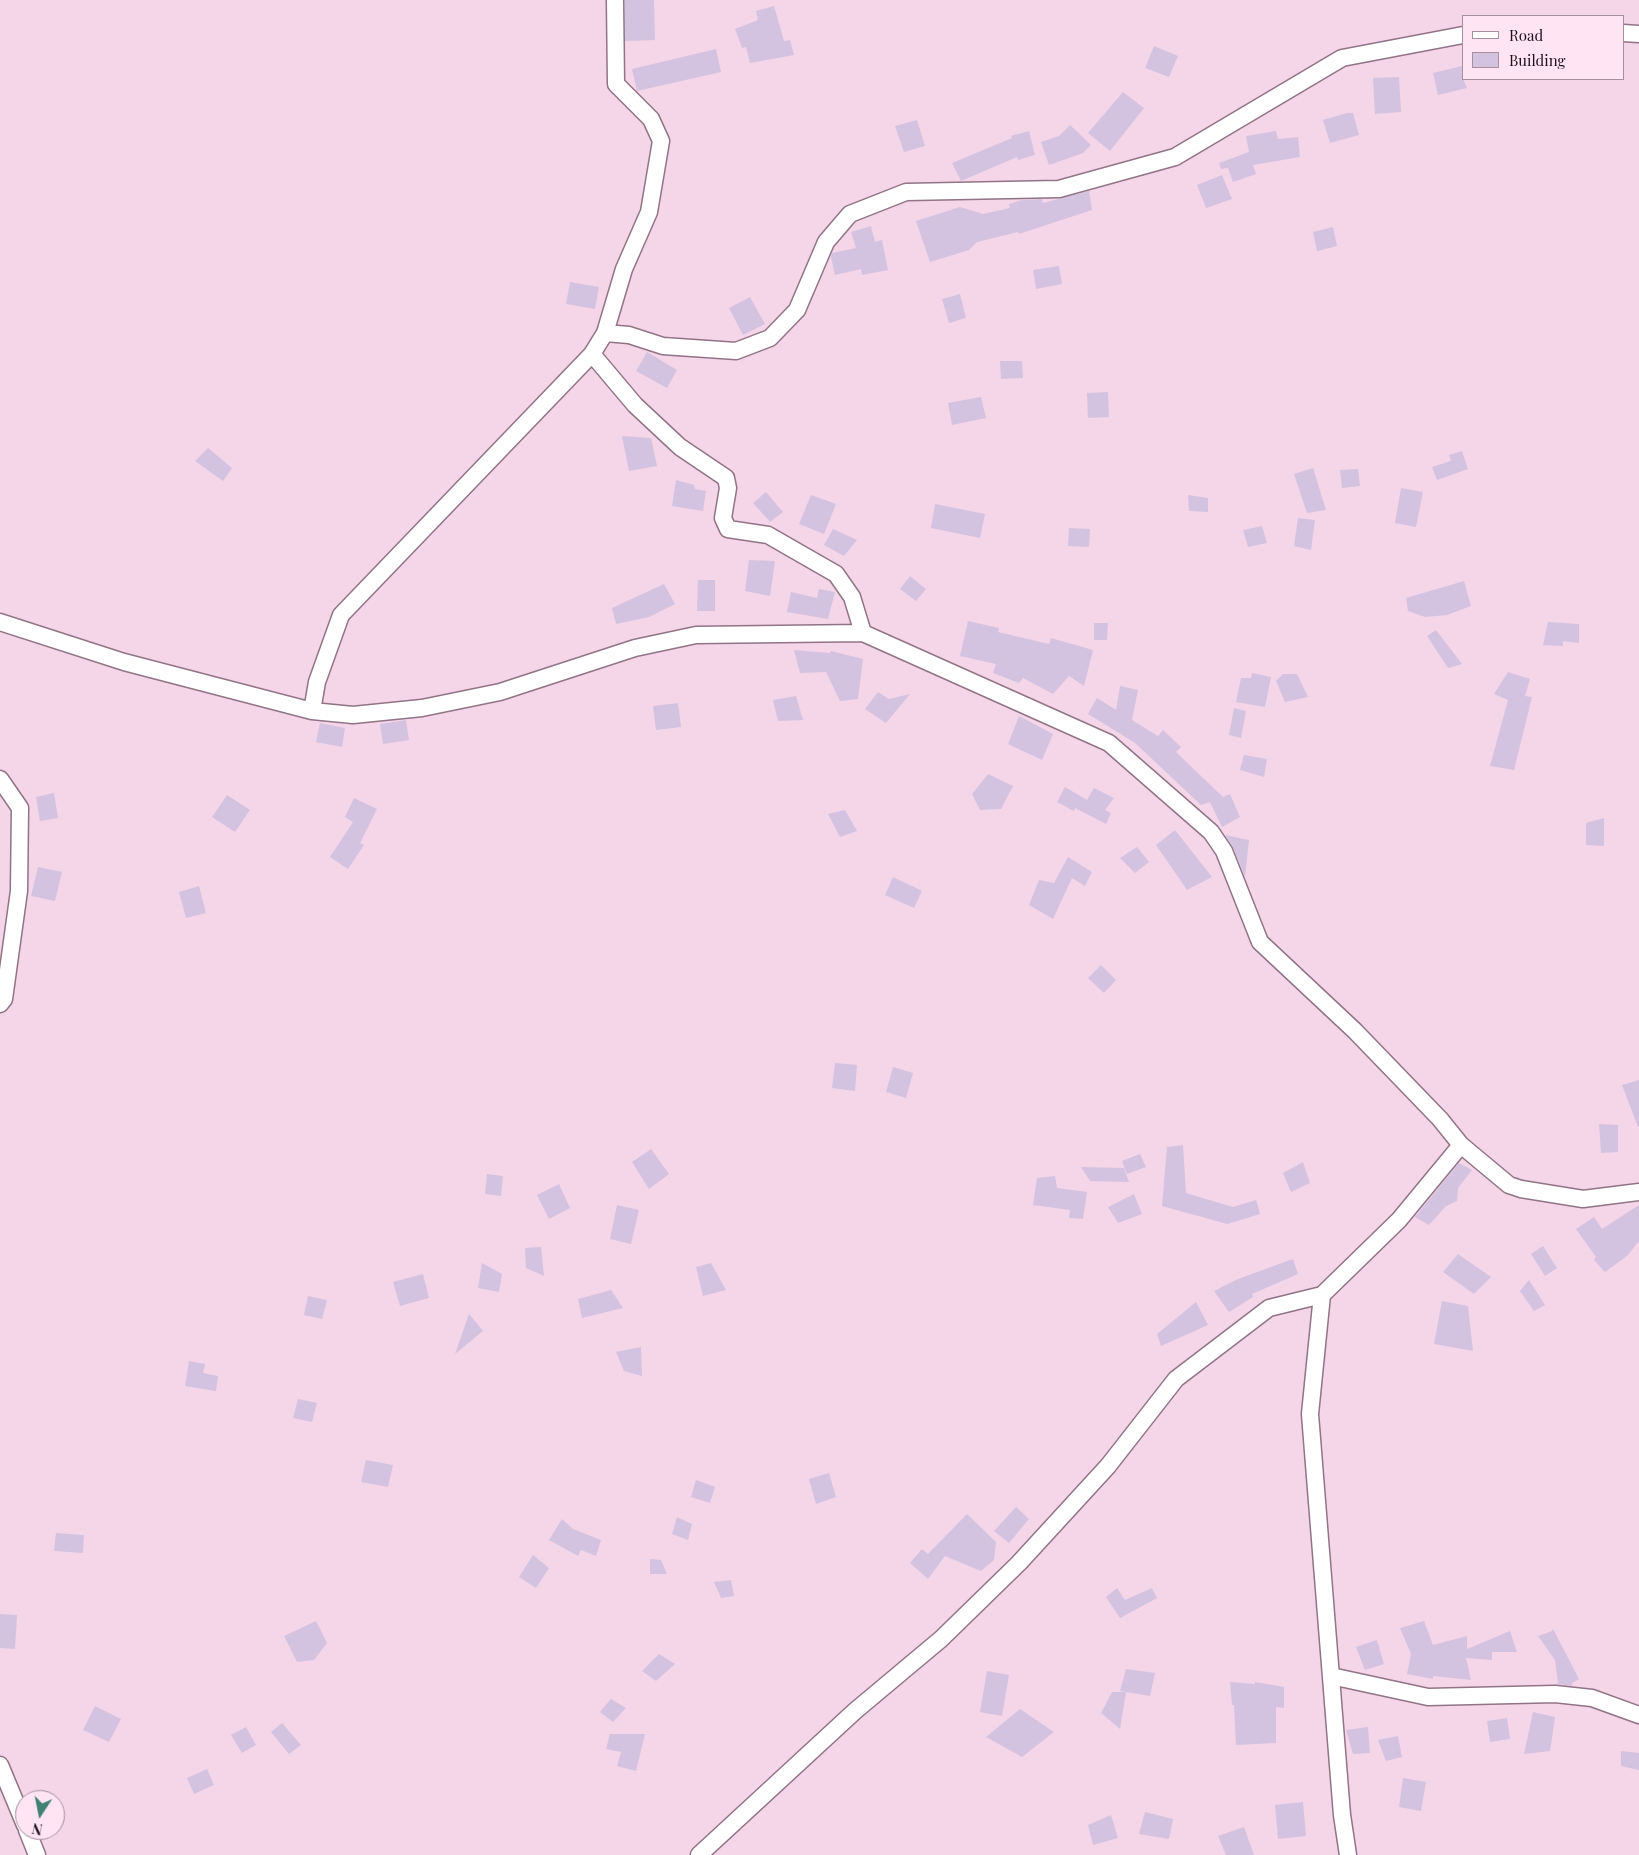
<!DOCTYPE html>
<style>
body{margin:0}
#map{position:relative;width:1639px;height:1855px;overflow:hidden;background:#f5d5e8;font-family:"Playfair Display",serif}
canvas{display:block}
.legend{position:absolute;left:1462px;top:15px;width:162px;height:65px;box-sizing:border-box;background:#ffe4f3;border:1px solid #a5909b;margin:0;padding:6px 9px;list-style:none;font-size:15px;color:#1d1218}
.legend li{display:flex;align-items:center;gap:10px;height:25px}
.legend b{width:25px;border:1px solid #a5909b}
.north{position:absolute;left:15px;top:1790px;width:50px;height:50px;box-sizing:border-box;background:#ffe4f3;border:1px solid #a5909b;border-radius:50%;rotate:191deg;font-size:14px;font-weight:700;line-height:20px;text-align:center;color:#1d1218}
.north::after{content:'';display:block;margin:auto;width:18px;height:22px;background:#41816f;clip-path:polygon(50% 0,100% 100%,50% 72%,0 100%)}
</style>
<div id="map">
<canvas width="1639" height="1855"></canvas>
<ul class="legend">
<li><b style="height:6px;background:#fff"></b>Road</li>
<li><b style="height:14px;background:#d3c3e1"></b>Building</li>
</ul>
<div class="north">N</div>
</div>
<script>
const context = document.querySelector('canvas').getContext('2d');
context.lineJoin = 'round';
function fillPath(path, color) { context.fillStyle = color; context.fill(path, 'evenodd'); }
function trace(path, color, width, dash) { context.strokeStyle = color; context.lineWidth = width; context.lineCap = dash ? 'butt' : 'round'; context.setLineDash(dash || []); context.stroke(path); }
fillPath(new Path2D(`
 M625 0H654L655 40 625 41Z
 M774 6 784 41 790 40 794 55 750 63 746 47 742 48 735 29 758 20 756 11Z
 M1154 46 1178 56 1169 77 1145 68Z
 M716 49 721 72 637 91 632 69Z
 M1462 66 1463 79 1467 88 1438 95 1433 73Z
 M1399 77 1401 112 1375 114 1373 78Z
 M1123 92 1144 108 1110 151 1088 133Z
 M1347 113H1353L1359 135 1330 143 1323 120Z
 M917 120 925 146 904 152 895 126Z
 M1070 125 1091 145 1083 153 1049 165 1041 142 1059 136Z
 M1029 131 1035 155 1018 160 1017 157 961 181 952 163 1012 138 1011 136Z
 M1276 131 1278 139 1298 137 1300 157 1253 165 1256 174 1233 182 1228 168 1221 169 1219 163 1249 152 1246 136Z
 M1222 175 1232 199 1206 208 1197 185Z
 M1089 191 1092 210 1019 234 1018 232 977 242 969 250 930 262 916 221 960 207 983 214 1010 208 1009 204 1022 200 1042 199 1043 203Z
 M871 226 875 242 882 240 888 270 862 275 861 269 835 275 831 257 832 253 856 248 851 232Z
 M1333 227 1337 246 1317 251 1313 232Z
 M1059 266 1062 284 1036 289 1033 270Z
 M570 282 599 287 595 309 566 304Z
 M960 294 966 318 949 323 942 299Z
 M750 297 765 324 743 335 729 308Z
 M647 352 677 370 667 388 636 371Z
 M1000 361H1022L1023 378 1001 379Z
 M1108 392 1109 417 1088 418 1087 393Z
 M981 397 986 418 952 425 948 403Z
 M622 436 651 438 657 466 629 471Z
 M208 448 232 468 223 481 195 461Z
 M1462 451 1468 469 1437 480 1432 467 1451 461 1449 455Z
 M1313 468 1326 510 1307 513 1294 474Z
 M1358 469 1360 486 1342 488 1340 470Z
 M676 480 694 485 695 489 706 491 703 511 672 506Z
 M1401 488 1423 492 1416 527 1395 523Z
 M766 492 783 512 770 522 753 503Z
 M811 495 836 504 824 534 799 524Z
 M1188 495 1208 498V512L1189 511Z
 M935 504 985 514 980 538 931 528Z
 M1298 518 1315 520 1311 550 1294 546Z
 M1262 526 1267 543 1248 547 1243 530Z
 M1069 528 1090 529 1089 547 1068 546Z
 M833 529 857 540 844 556 824 545Z
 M749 560 775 561 770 596 745 591Z
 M910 576 926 589 916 601 900 589Z
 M698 580H715V611H697Z
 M1464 581 1471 606 1447 615 1425 617 1408 611 1406 598Z
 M664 584 675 604 649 617 616 624 612 608Z
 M819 589 835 592 828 619 787 612 791 592 817 598Z
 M968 621 999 628 998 632 1049 644 1051 638 1093 650 1084 686 1069 676 1053 694 1023 678 1019 683 993 673 996 664 960 656Z
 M1548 622 1579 624V643L1563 641V646L1543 645Z
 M1094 623H1108L1107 640H1094Z
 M1436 630 1462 664 1448 668 1427 636Z
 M794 650 830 653 831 651 863 659 858 699 840 701 826 672 800 673Z
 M1508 672 1530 679 1525 696 1532 697 1514 770 1490 766 1508 700 1494 694Z
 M1252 673 1271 677 1265 707 1236 702 1241 678H1251Z
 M1283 674H1297L1308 697 1285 702 1276 681Z
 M1120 686 1138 690 1132 720 1158 736 1163 730 1181 747 1176 752 1223 797 1230 794 1240 817 1222 827 1210 802 1201 805 1135 743 1088 714 1097 698 1116 710Z
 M878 692 889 699 910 694 886 723 865 709Z
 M796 696 803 720 778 721 773 700Z
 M678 703 681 727 656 730 653 706Z
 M1234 708 1246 711 1241 738 1229 735Z
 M1019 716 1053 734 1042 760 1008 744Z
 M406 720 409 740 383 744 380 724Z
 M320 723 345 728 342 747 316 742Z
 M1244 755 1267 759 1264 777 1240 770Z
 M988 774 1013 786 1001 809 980 810 972 794Z
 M1065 787 1087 800 1094 788 1114 798 1105 810 1111 813 1106 824 1075 808 1074 811 1057 802Z
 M54 793 58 818 40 821 36 797Z
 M227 795 250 810 235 832 212 817Z
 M354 798 377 809 360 843 364 845 348 869 330 857 353 822 345 817Z
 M845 810 857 831 840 837 828 814Z
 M1604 818V846L1586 845V823Z
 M1175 830 1212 877 1187 890 1156 845Z
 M1225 835 1249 840 1245 877 1233 847Z
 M1137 847 1149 862 1135 873 1120 858Z
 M1068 857 1092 872 1085 886 1072 878 1053 919 1029 905 1039 880 1054 883Z
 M38 867 62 872 55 901 31 896Z
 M893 877 922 891 914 908 885 895Z
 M199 886 206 913 186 918 179 892Z
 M1101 965 1116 980 1104 993 1088 978Z
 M835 1063 857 1065 855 1091 832 1088Z
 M893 1067 913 1073 906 1098 886 1092Z
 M1639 1080V1127H1638L1622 1085Z
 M1599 1124 1618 1125V1152L1601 1153Z
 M1183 1145 1186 1193 1233 1207 1256 1200 1260 1214 1227 1224 1162 1206 1167 1147Z
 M651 1149 669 1174 649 1189 632 1162Z
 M1140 1154 1146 1167 1127 1174 1122 1161Z
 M1303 1162 1310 1183 1291 1192 1283 1173Z
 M1459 1163 1472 1170 1458 1188 1457 1201 1446 1206 1429 1225 1415 1217Z
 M1081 1167 1124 1168 1129 1182 1090 1181Z
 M487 1174 503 1176 501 1196 485 1194Z
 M1055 1176 1057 1188 1087 1192 1083 1219 1069 1218 1070 1210 1033 1205 1037 1178Z
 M559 1184 570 1208 549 1219 537 1195Z
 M1134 1194 1142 1214 1118 1223 1108 1207Z
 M617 1205 639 1210 631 1244 610 1239Z
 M1639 1205V1241L1627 1256 1605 1272 1594 1260 1596 1257 1576 1229 1594 1217 1602 1229Z
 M1543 1246 1557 1268 1545 1276 1531 1254Z
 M541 1247 544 1276 526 1268 525 1248Z
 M1458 1254 1491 1277 1474 1294 1443 1272Z
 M1293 1259 1298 1274 1252 1294 1253 1297 1229 1312 1214 1291 1238 1279Z
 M482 1263 502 1274 499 1292 478 1288Z
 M711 1263 726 1290 703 1296 696 1267Z
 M423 1274 429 1298 400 1306 393 1282Z
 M1529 1280 1545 1305 1534 1311 1520 1291Z
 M611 1290 623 1308 582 1318 578 1299Z
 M308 1296 327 1300 322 1319 304 1315Z
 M1442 1301 1468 1306 1473 1351 1434 1344Z
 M1196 1302 1208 1325 1161 1346 1157 1334Z
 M469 1314 483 1331 455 1354Z
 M641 1347 642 1376 624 1371 616 1352Z
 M189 1361 205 1364 203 1373 218 1376 216 1391 185 1386Z
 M298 1399 317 1403 312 1422 293 1418Z
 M366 1460 393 1465 388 1487 361 1482Z
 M829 1473 836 1497 816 1504 809 1479Z
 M696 1480 715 1487 710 1503 691 1497Z
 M1016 1507 1029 1519 1009 1543 994 1531Z
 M967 1514 996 1542 994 1560 981 1571 945 1556 928 1579 910 1563 922 1549 928 1554Z
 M677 1517 692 1524 688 1540 672 1534Z
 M562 1519 573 1529 601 1540 596 1556 581 1550 578 1556 549 1540Z
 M56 1533 84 1535 83 1553 54 1551Z
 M533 1555 549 1568 536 1588 519 1577Z
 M650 1559 661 1560 667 1574H650Z
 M731 1580 734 1596 721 1598 714 1582Z
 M1117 1588 1125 1600 1152 1588 1157 1598 1120 1618 1106 1597Z
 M0 1614 17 1615 15 1649 0 1648Z
 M316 1621 327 1643 314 1660 297 1662 284 1636Z
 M1424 1621 1433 1645 1467 1636V1649L1510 1631 1517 1652H1492V1660L1466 1658 1471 1680 1433 1676V1679L1407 1674 1411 1654 1400 1628Z
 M1553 1629 1579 1679 1572 1683V1686L1558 1684 1555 1660 1538 1636 1552 1631Z
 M1377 1640 1384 1664 1365 1670 1356 1647Z
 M659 1654 675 1664 656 1681 642 1671Z
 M1126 1669 1155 1673 1150 1696 1120 1691Z
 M987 1671 1009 1675 1002 1716 980 1712Z
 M1230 1682 1255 1684V1682L1284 1687V1708L1276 1707V1743L1236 1745 1234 1705H1232Z
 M1112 1692H1126L1120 1729 1101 1713Z
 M611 1699 626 1708 613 1722 600 1712Z
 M95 1706 121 1719 109 1742 83 1730Z
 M1020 1709 1054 1732 1022 1757 986 1737Z
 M1533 1712 1555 1717 1551 1745 1550 1751 1524 1754Z
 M1507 1718 1510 1739 1490 1742 1487 1721Z
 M282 1723 301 1745 289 1754 271 1732Z
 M246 1727 256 1745 242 1753 231 1735Z
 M1368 1727 1370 1753 1353 1754 1346 1730Z
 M610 1734H645L636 1771 617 1766 621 1752 606 1749Z
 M1398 1736 1402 1757 1386 1761 1378 1740Z
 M1621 1751 1639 1753V1770L1621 1766Z
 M207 1769 214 1785 194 1794 187 1778Z
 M1403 1778 1426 1782 1421 1811 1399 1807Z
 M1303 1802 1306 1836 1278 1839 1275 1805Z
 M1145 1812 1173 1819 1169 1839 1139 1834Z
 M1111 1815 1118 1838 1093 1845 1088 1825Z
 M1244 1827 1254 1855H1226L1218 1836Z`), '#d3c3e1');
const minor = new Path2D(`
 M1623 33 1639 34
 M605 333 629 335 663 346 736 351 770 338 797 310 826 242 850 214 906 192 1059 189 1175 157 1342 58 1463 35
 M592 354 635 405 680 447 726 478 728 488 723 518 728 529 768 535 836 574 852 597 863 633
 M0 622 124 662 312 711 353 715 422 708 500 692 635 648 696 635 863 633 1109 743 1211 832 1224 851 1260 942 1355 1031 1440 1119 1461 1145 1509 1185 1521 1189 1583 1199 1639 1192
 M312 711 317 682 341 615 592 354 605 333 624 269 649 212 661 141 651 119 616 84 615 0
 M0 779 20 808 19 891 4 999 0 1004
 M1331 1676 1428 1697 1555 1694 1592 1698 1639 1715
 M0 1765 25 1825
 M27 1830 37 1855
 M699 1855 855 1711 941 1639 1019 1563 1108 1466 1176 1379 1269 1308 1322 1295
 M1348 1855 1342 1815 1310 1414 1322 1295 1399 1220 1461 1145`);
trace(minor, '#917485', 19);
trace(minor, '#fff', 16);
</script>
